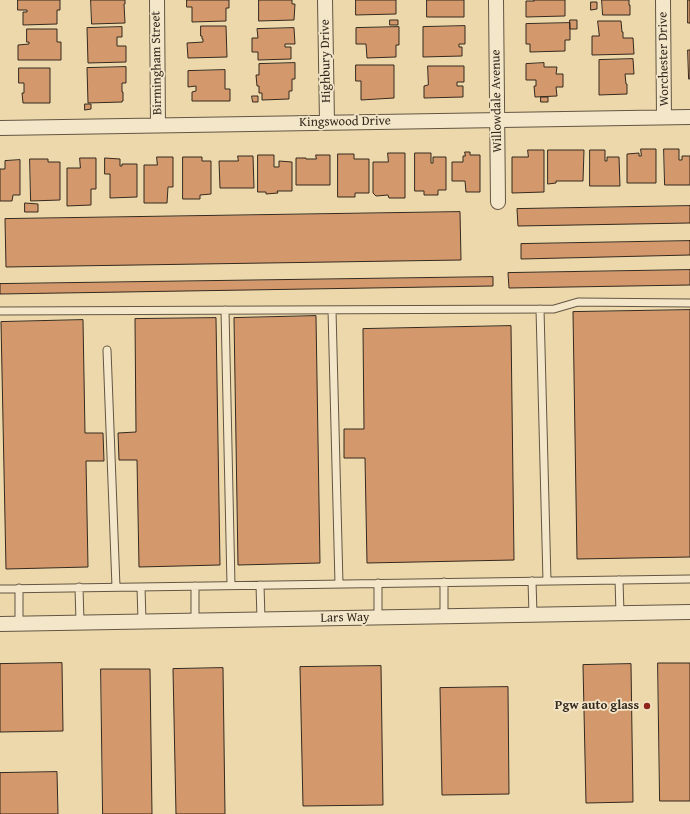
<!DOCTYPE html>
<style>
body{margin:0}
canvas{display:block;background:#edd8ac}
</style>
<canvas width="690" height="814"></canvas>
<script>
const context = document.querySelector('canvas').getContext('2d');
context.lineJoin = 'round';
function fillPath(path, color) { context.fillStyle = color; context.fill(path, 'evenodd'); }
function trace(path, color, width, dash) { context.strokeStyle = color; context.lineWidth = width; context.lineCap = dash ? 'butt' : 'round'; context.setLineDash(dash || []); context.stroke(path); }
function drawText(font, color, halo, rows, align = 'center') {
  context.font = font + ' "Gentium Book Plus",serif'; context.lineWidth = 3.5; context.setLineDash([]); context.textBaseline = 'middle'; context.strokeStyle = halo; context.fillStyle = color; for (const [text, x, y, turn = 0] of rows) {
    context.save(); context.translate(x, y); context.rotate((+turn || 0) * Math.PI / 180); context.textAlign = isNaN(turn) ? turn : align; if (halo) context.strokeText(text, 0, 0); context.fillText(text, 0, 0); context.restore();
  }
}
const building = new Path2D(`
 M18 0H60V10H57V24L23 25V12H27V10H18Z
 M91 0H125V4H124L125 23 92 24Z
 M187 0H229V8H226V21L192 22V7H187Z
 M259 0H292V4H295L294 20 259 21Z
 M356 0H396V14L356 15Z
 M427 0H464V17H427Z
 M534 0H565V16L526 17V1H534Z
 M602 0H629V5H630V15H603Z
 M688 0H690V23H688Z
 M591 2H597V9L591 10Z
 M390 20H398V25H390Z
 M570 20H577V29H570Z
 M598 21H621L622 32H623V38H633L634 54 592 55V36H599Z
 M570 23V40H565V51L530 52V44H526V24Z
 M201 26H226L227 57 188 58 187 43 203 42V39H202V36H201Z
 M465 26V44H459V47H462V56L423 57V27Z
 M122 27V37H117V46H126V62L88 63 87 28Z
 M399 27V45H396V57L367 58 366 44H356V28Z
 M294 28 295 44H285V47H291V59L258 60V52H252V38H258L257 29Z
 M27 29H57V42H61V60H18V45L29 44V42H27Z
 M688 50H690V79H689Z
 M633 59 634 74H625L626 84H627V94L599 95V60Z
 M295 63V79H292V91H289V99L262 100V93H259V86H257L256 75H259V64Z
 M544 63V67H557L556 74H563V87H556L557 96 535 97 534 86H536V80H526V64Z
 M356 65H394V98L361 100V81H356Z
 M428 66H464V82H457V86H463V97L424 98V86L428 85Z
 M126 67V83H122V92H123V101H122V102L88 103 87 68Z
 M19 68H50V103H23L22 93H24V83H19Z
 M225 70V89H230V101H192V92L196 91V86L188 87V71Z
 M252 96H258V102H253Z
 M541 97H548V102H541Z
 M85 104H91V109L85 110Z
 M641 149H656V183H627V154L639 153V156H641Z
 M664 149H679V160H682V156H690V185H665Z
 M528 150H544V192L512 193V157H528Z
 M548 150H584L583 181H556V183L548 184Z
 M590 150H605V161H607V157H619L620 186H590Z
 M465 152H470V155H480V192H466L465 181H452V162H463V156H465Z
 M388 153H405V198H389L388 195 376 196 373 193V162H388Z
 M415 153H431V163H433V157H446V190H438V195H424V191H415Z
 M338 154H354V159H369V193H355V197H338Z
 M258 155H274V167H279V161L292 162V191H277L278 193 266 194V192H258Z
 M316 155H330V185H296V158H306V159H316Z
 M238 156H253L254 188H220L219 161H238Z
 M157 157H173V187H168L167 203H144V165H157Z
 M183 157H202V161H211V194L200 195V199H183Z
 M80 158H96V189H91V205L67 206V168H80Z
 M105 158 120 159V166H122V164H137V197L110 198V174H105Z
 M30 159H48V162H60V200L31 201Z
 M20 160V195H13L12 201H0V169H5V161Z
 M25 203 38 204V212H25Z
 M690 206V223L518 226 517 209Z
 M460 212 461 260 6 267 5 219Z
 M690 241V255L521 259V244Z
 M690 270V285L509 288 508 273Z
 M493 277V286L0 294V284Z
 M690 310V557L577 559 573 312Z
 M316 316 320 563 238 565 234 318Z
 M216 318 220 565 139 567 137 460H119L118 433 136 432 135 319Z
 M83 320 85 433H103L104 461H86L88 567 6 569 1 322Z
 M511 326 514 560 367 563 365 458H344V429H364L363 329Z
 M62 663 63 731 0 732V664Z
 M658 663H690V801H660Z
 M631 664 633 802 586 803 583 665Z
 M381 666 383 805 303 806 300 667Z
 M223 668 225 814H176L173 669Z
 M101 669H150L152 814H103Z
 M508 687 509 794 442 795 440 688Z
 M57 772 58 814H0V773Z`);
fillPath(building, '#d3986b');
trace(building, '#352a1f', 1);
const service = new Path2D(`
 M540 309 547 581
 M225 310 231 585
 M332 310 339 584
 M0 311 554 309 578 302 690 303
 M107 350 116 587
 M619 580 620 613
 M532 581 533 614
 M444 582V616
 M378 583V617
 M260 585 261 619
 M195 586V620
 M79 587 80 622
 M141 587 142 621
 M19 588V624
 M0 589 690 579`);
const minor = new Path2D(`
 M157 0 158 125
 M325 0 327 122
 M496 0 498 202
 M663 0 664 117
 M0 128 690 117
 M0 624 690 612`);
trace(service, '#635642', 9);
trace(minor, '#635642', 16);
trace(service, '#f3e6c9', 7);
trace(minor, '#f3e6c9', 14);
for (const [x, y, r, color] of [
 [647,706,4,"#8f2418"]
]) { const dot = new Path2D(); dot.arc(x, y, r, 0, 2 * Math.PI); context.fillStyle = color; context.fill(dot); trace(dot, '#f3e6c9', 1.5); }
drawText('13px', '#352a1f', '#f3e6c9', [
 ["Worchester Drive",664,59,-91],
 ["Highbury Drive",326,61,-91],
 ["Birmingham Street",157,63,-91],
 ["Willowdale Avenue",497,101,-91],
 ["Kingswood Drive",345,122,-1],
 ["Lars Way",345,618,-1]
]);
drawText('bold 13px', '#352a1f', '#f3e6c9', [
 ["Pgw auto glass",639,706]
], 'right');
</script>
